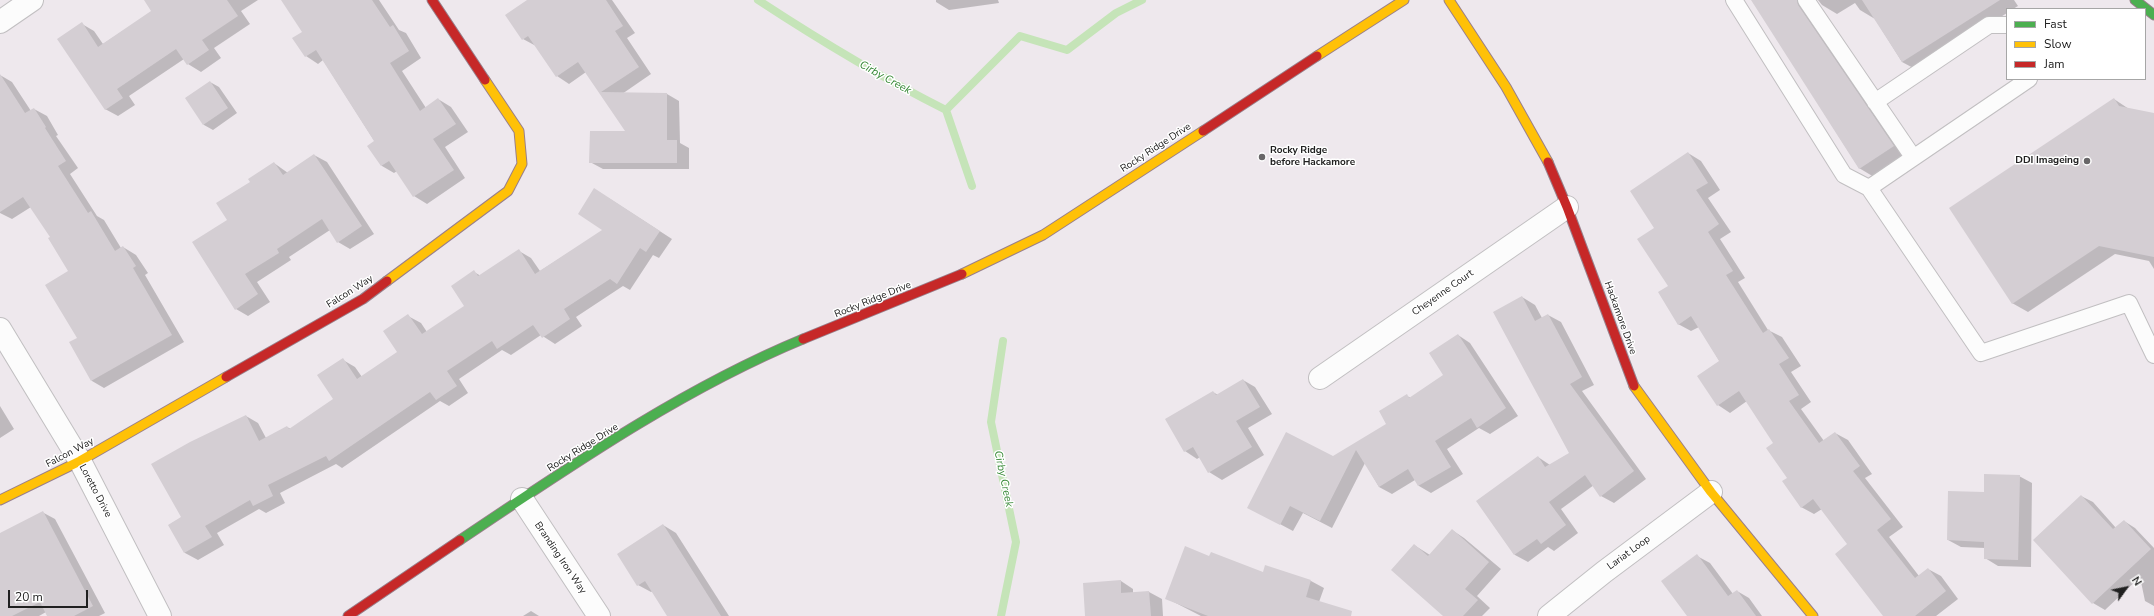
<!DOCTYPE html>
<style>
body{margin:0}
#map{position:relative;width:2154px;height:616px;overflow:hidden;background:#eee8ed;font-family:"Nunito Sans",sans-serif}
canvas{display:block}
.legend{position:absolute;left:2006px;top:8px;width:140px;height:72px;box-sizing:border-box;background:#fff;border:1px solid #a6a6a6;margin:0;padding:5px 7px;list-style:none;font-size:12px;color:#202020}
.legend li{display:flex;align-items:center;gap:8px;height:20px}
.legend b{width:20px;border:1px solid #a6a6a6}
.north{position:absolute;left:2106px;top:568px;width:40px;height:40px;-webkit-text-stroke:3px #fff;paint-order:stroke;rotate:57deg;font-size:11px;font-weight:700;line-height:16px;text-align:center;color:#202020}
.north::after{content:'';display:block;margin:auto;width:14px;height:18px;background:#202020;clip-path:polygon(50% 0,100% 100%,50% 72%,0 100%)}
.scale{position:absolute;left:8px;top:590px;width:80px;height:18px;box-sizing:border-box;border:2px solid #202020;border-top:0;padding-left:5px;font-size:12px;line-height:14px;white-space:nowrap;color:#202020;-webkit-text-stroke:3px #fff;paint-order:stroke}
</style>
<div id="map">
<canvas width="2154" height="616"></canvas>
<ul class="legend">
<li><b style="height:5px;background:#4caf50"></b>Fast</li>
<li><b style="height:5px;background:#ffc107"></b>Slow</li>
<li><b style="height:5px;background:#c62828"></b>Jam</li>
</ul>
<div class="north">N</div>
<div class="scale">20 m</div>
</div>
<script>
const context = document.querySelector('canvas').getContext('2d');
context.lineJoin = 'round';
function fillPath(path, color) { context.fillStyle = color; context.fill(path, 'evenodd'); }
function trace(path, color, width, dash) { context.strokeStyle = color; context.lineWidth = width; context.lineCap = dash ? 'butt' : 'round'; context.setLineDash(dash || []); context.stroke(path); }
function drawText(font, color, halo, rows, align = 'center') {
  context.font = font + ' "Nunito Sans",sans-serif'; context.lineWidth = 3; context.setLineDash([]); context.textBaseline = 'middle'; context.strokeStyle = halo; context.fillStyle = color; for (const [text, x, y, turn = 0] of rows) {
    context.save(); context.translate(x, y); context.rotate((+turn || 0) * Math.PI / 180); context.textAlign = isNaN(turn) ? turn : align; if (halo) context.strokeText(text, 0, 0); context.fillText(text, 0, 0); context.restore();
  }
}
fillPath(new Path2D(`
 M145 0H258L241 11 250 24 214 48 221 58 201 72 188 64 184 59 129 96 135 105 118 116 105 109 82 24 94 31 103 44 153 11Z
 M282 0H379L399 30 406 33 421 58 402 71 426 108 438 99 451 107 468 132 445 147 465 178 427 204 414 196 397 171 394 173 382 166 369 146 375 142 323 60 318 64 306 56 303 32Z
 M529 0H612L635 33 627 38 651 74 622 94H667L679 101 680 143 689 148V169H603L590 162 627 132 586 72 569 84 557 76 536 46 523 39Z
 M936 0H998L999 3 949 10 936 2Z
 M1752 0H1817L1812 4 1908 155 1874 177 1859 168Z
 M1818 0H2014L2018 6 2013 9H2007V13L1917 70 1902 62 1875 19 1860 10 1855 3 1837 14 1822 5Z
 M0 75 12 82 31 111 34 109 47 116 58 135 56 136 78 168 70 174 97 216 104 220 121 248 123 247 136 255 148 273 145 275 184 342 104 388 92 381 79 338 70 271 51 237 31 207 12 219 0 213Z
 M210 82 219 87 237 113 213 130 204 125 186 98Z
 M2114 99 2129 109 2154 114V269L2149 261 2115 254 2028 312 2012 303Z
 M1688 153 1701 161 1720 190 1708 198 1731 232 1720 239 1745 278 1738 282 1768 330 1782 337 1801 366 1791 372 1811 402 1801 409 1824 441 1835 433 1848 440 1872 474 1865 478 1903 527 1889 537 1919 576 1928 569 1941 576 1958 599 1936 616H1885L1849 545 1822 509 1814 514 1801 507 1774 443 1747 401 1730 413 1718 405 1720 362 1699 327 1691 331 1678 324 1655 228Z
 M314 155 327 162 374 234 350 249 338 242 330 230 289 257 291 260 257 282 270 302 248 316 236 309 228 220 251 182 274 163 288 173Z
 M607 197 672 239 659 258 653 255 630 290 623 286 576 317 582 326 555 344 541 335 511 355 502 350 459 379 468 393 449 406 440 401 342 468 336 464 280 493 285 503 266 513 259 509 217 533 224 545 198 560 185 553 169 525 182 517 246 416 258 423 266 438 287 427 291 429 335 399 343 360 355 367 362 377 399 353 408 316 421 323 427 332 466 306 474 272 481 276 519 251 531 258 540 271 604 230Z
 M1522 297 1535 305 1542 318 1548 315 1561 322 1594 385 1582 391 1646 479 1614 503 1601 496 1594 485 1561 509 1578 533 1554 551 1548 547 1528 562 1515 555 1477 501 1538 457 1550 465 1570 453Z
 M1458 335 1470 343 1518 416 1490 434 1479 428 1447 449 1463 474 1431 493 1419 486 1415 480 1392 494 1379 487 1365 463 1332 528 1303 513 1293 531 1261 514 1333 457 1388 424 1407 396 1411 398 1445 375Z
 M1243 380 1255 387 1272 414 1248 428 1264 455 1222 480 1209 472 1200 457 1197 459 1185 451 1213 392 1218 395Z
 M0 406 14 429 0 438Z
 M2019 476 2032 483 2031 567 1998 566 1985 558V548L1961 547 1948 540 1985 493Z
 M2081 496 2093 502 2116 528 2124 521 2135 528 2154 548V606L2145 601 2140 577 2105 610 2093 603 2034 540Z
 M42 512 55 519 105 613 99 616H48L46 612 39 616H0V568Z
 M663 525 676 533 729 616H669L653 591 651 592 638 585Z
 M1452 530 1464 538 1501 569 1477 596 1490 608 1482 616H1445L1414 545 1430 555Z
 M1697 556 1710 563 1733 594 1737 591 1749 598 1762 616H1688Z
 M1210 557 1264 573 1266 567 1311 581 1324 588 1319 602 1339 616H1201L1166 598Z
 M1121 581 1133 589V593L1149 592 1162 599 1163 616H1086Z
 M531 611 539 616H523Z`), '#0003');
trace(new Path2D(`
 M758 0C819 40 880 77 946 110L972 186
 M946 110 1020 36 1067 50 1116 13 1142 0
 M1001 616 1016 542 991 422 1003 341`), '#c5e4b8', 8);
fillPath(new Path2D(`
 M144 0H227L238 16 202 40 209 50 187 65 176 49 117 89 123 98 105 110 57 39 82 22 98 47 151 11Z
 M281 0H372L390 27 393 25 409 51 390 63 420 111 438 98 456 124 433 139 454 170 413 197 389 161 381 166 367 146 374 141 316 50 305 57 292 38 302 32Z
 M527 0H606L623 26 615 31 639 67 601 92 667 93V140H677V163H589L590 131H625L578 62 556 77 528 36 522 40 505 15Z
 M1751 0H1797L1798 5 1894 146 1859 169Z
 M1862 0H2000L1902 62Z
 M0 74 25 113 34 108 46 127 45 128 66 161 58 166 88 213 91 211 115 251 123 246 136 266 133 268 172 335 91 381 69 342 77 338 45 285 68 271 48 238 50 237 23 197 0 212Z
 M210 81 228 108 203 125 185 98Z
 M2114 98 2119 106 2154 113V257L2099 246 2012 304 1949 208Z
 M1688 152 1708 183 1696 190 1719 224 1708 232 1733 271 1726 275 1763 333 1769 329 1789 358 1779 364 1799 395 1789 401 1819 443 1835 432 1860 466 1853 471 1891 519 1877 530 1915 578 1928 568 1946 591 1915 616H1883L1835 554 1847 544 1813 499 1801 508 1782 481 1787 478 1766 448 1773 443 1739 391 1717 406 1697 376 1719 361 1691 316 1678 325 1658 292 1668 286 1637 239 1654 228 1630 191Z
 M314 154 362 226 337 243 322 219 277 249 279 253 245 274 258 294 235 310 192 242 227 220 216 203 250 182 248 179 274 162 283 175Z
 M594 188 660 231 646 252 640 248 617 284 610 279 564 309 570 319 542 338 533 325 497 349 492 341 447 371 457 386 436 400 430 392 329 461 326 456 268 485 273 496 253 506 250 500 205 526 212 537 184 553 168 525 181 517 151 464 190 442 246 415 259 441 287 426 289 429 333 399 317 375 343 358 357 379 397 352 383 331 408 314 422 334 464 306 451 286 474 270 478 276 519 249 535 274 602 230 578 214Z
 M1522 296 1535 321 1548 314 1582 377 1570 384 1634 471 1600 497 1585 475 1549 502 1566 525 1541 544 1537 539 1514 555 1476 501 1538 456 1545 467 1569 453 1493 312Z
 M1458 334 1506 408 1477 428 1471 418 1435 441 1451 467 1418 486 1408 469 1379 487 1356 450 1320 521 1290 506 1280 525 1247 508 1286 432 1333 456 1386 424 1379 411 1407 394 1409 398 1443 375 1429 353Z
 M1243 379 1260 407 1236 421 1252 447 1208 473 1193 447 1184 452 1165 419 1213 391 1216 395Z
 M1984 474 2020 475 2018 560 1984 559V542L1947 540 1948 491 1984 492Z
 M2081 495 2113 529 2124 520 2151 549 2092 604 2033 540Z
 M43 511 93 606 74 616H47L40 602 12 616H0V533Z
 M663 524 721 616H667L645 581 637 586 617 554Z
 M1452 529 1489 562 1465 589 1478 600 1463 616H1443L1391 570 1414 544 1428 556Z
 M1185 546 1209 556 1211 552 1263 572 1265 565 1311 580 1306 597 1352 611 1351 616H1208L1165 599Z
 M1697 554 1728 596 1737 590 1756 616H1687L1661 581Z
 M1121 580V593L1149 591 1151 616H1085L1083 583Z`), '#d4ced3');
const lane = new Path2D(`
 M1734 0 1844 175 1869 188
 M1806 0 1913 157
 M2029 79 1869 188 1981 353 2129 303 2154 355
 M1875 102 1989 25H2007`);
const street = new Path2D(`
 M0 22 32 0
 M0 329 80 461 160 616
 M1320 378 1567 207
 M522 499 599 616
 M1549 616 1604 572 1711 492`);
const fast = new Path2D(`
 M2135 0 2154 15
 M460 540C569 467 682 389 803 339`);
const slow = new Path2D(`
 M1449 0 1506 87 1548 162
 M1317 56 1404 0
 M962 274 1043 235 1203 131
 M387 281 508 191 522 164 519 131 485 80
 M1634 386 1711 492 1813 616
 M0 500 80 461 226 377`);
const jam = new Path2D(`
 M432 0 485 80
 M1203 131 1317 56
 M1548 162 1567 207 1634 386
 M803 339 962 274
 M226 377 363 299 387 281
 M348 616 460 540`);
trace(lane, '#c1bfc1', 18);
trace(street, '#c1bfc1', 24);
trace(fast, '#997f8a', 11);
trace(slow, '#997f8a', 11);
trace(jam, '#997f8a', 11);
trace(lane, '#fcfcfc', 16);
trace(street, '#fcfcfc', 22);
trace(fast, '#4caf50', 9);
trace(slow, '#ffc107', 9);
trace(jam, '#c62828', 9);
for (const [x, y, r, color] of [
 [1262,157,4,"#686668"],
 [2087,161,4,"#686668"]
]) { const dot = new Path2D(); dot.arc(x, y, r, 0, 2 * Math.PI); context.fillStyle = color; context.fill(dot); trace(dot, '#fff', 1.5); }
drawText('10px', '#202020', '#fff', [
 ["Rocky Ridge Drive",1156,148,-33],
 ["Falcon Way",350,292,-32],
 ["Cheyenne Court",1443,293,-35],
 ["Rocky Ridge Drive",873,300,-22],
 ["Hackamore Drive",1620,318,70],
 ["Rocky Ridge Drive",583,448,-32],
 ["Falcon Way",70,453,-28],
 ["Loretto Drive",95,491,62],
 ["Lariat Loop",1629,553,-36],
 ["Branding Iron Way",560,558,56]
]);
drawText('bold 10px', '#202020', '#fff', [
 ["Rocky Ridge",1270,151],
 ["before Hackamore",1270,163],
 ["DDI Imageing",2079,161,"right"]
], 'left');
drawText('italic 11px', '#338733', '#fff', [
 ["Cirby Creek",885,78,29],
 ["Cirby Creek",1003,479,78]
]);
</script>
